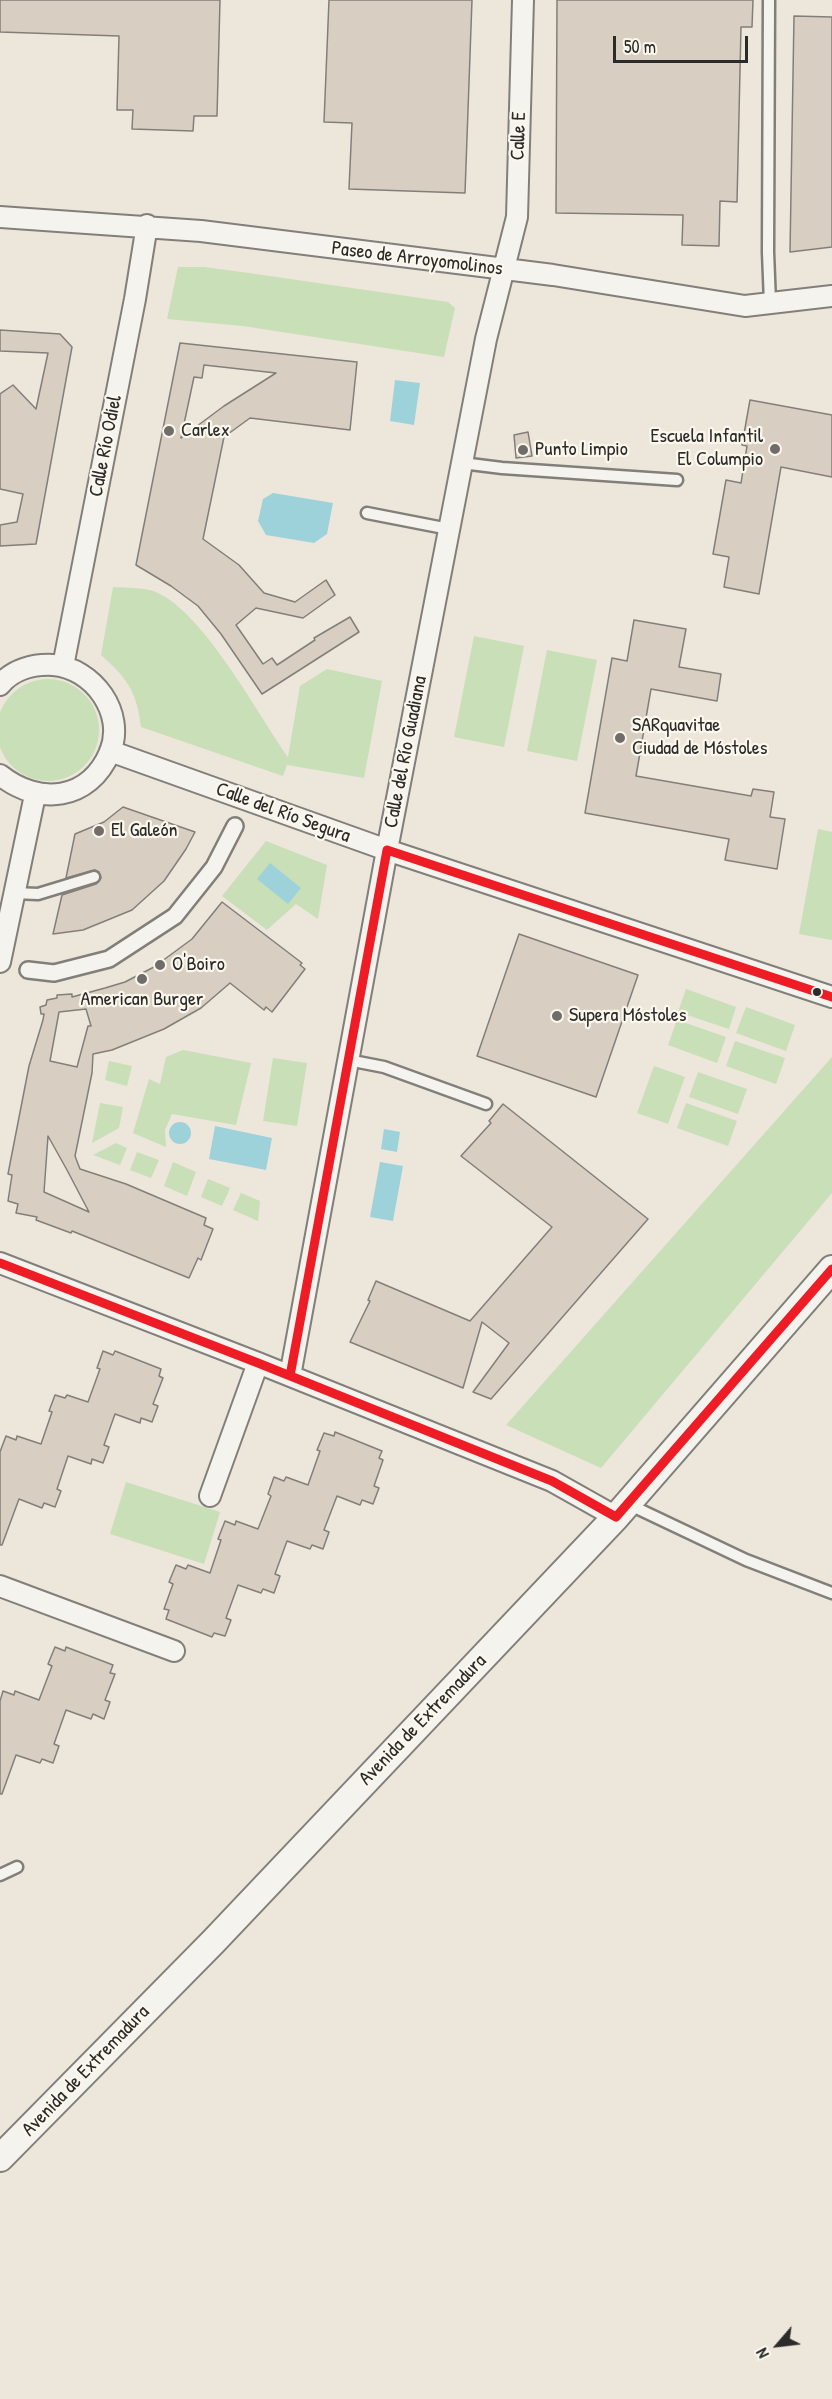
<!DOCTYPE html>
<meta charset="utf-8">
<style>
body{margin:0}
#map{position:relative;width:832px;height:2399px;overflow:hidden;background:#ede6db;font-family:"Patrick Hand",sans-serif}
canvas{display:block}
.north{position:absolute;left:748px;top:2315px;width:60px;height:60px;-webkit-text-stroke:4px #fbf7ec;paint-order:stroke;rotate:242deg;font-size:16px;font-weight:700;line-height:24px;text-align:center;color:#2b2b2b}
.north::after{content:'';display:block;margin:auto;width:21px;height:27px;background:#2b2b2b;clip-path:polygon(50% 0,100% 100%,50% 72%,0 100%)}
.scale{position:absolute;left:613px;top:36px;width:135px;height:27px;box-sizing:border-box;border:3px solid #2b2b2b;border-top:0;padding-left:8px;font-size:18px;line-height:21px;white-space:nowrap;color:#2b2b2b;-webkit-text-stroke:4px #fbf7ec;paint-order:stroke}
</style>
<div id="map">
<canvas width="832" height="2399"></canvas>
<div class="north">N</div>
<div class="scale">50 m</div>
</div>
<script>
const context = document.querySelector('canvas').getContext('2d');
context.lineJoin = 'round';
function fillPath(path, color) { context.fillStyle = color; context.fill(path, 'evenodd'); }
function trace(path, color, width, dash) { context.strokeStyle = color; context.lineWidth = width; context.lineCap = dash ? 'butt' : 'round'; context.setLineDash(dash || []); context.stroke(path); }
function drawText(font, color, halo, rows, align = 'center') {
  context.font = font + ' "Patrick Hand",sans-serif'; context.lineWidth = 4.5; context.setLineDash([]); context.textBaseline = 'middle'; context.strokeStyle = halo; context.fillStyle = color; for (const [text, x, y, turn = 0] of rows) {
    context.save(); context.translate(x, y); context.rotate((+turn || 0) * Math.PI / 180); context.textAlign = isNaN(turn) ? turn : align; if (halo) context.strokeText(text, 0, 0); context.fillText(text, 0, 0); context.restore();
  }
}
fillPath(new Path2D(`
 M178 267H204L249 273 448 302 455 308 444 357 243 326 167 319Z
 M113 587C126 588 147 587 158 593 205 615 257 713 288 757L300 686 327 669 382 681 364 778 287 765 283 776 141 727C137 692 127 678 101 655Z
 M474 636 524 646 504 747 454 737Z
 M547 650 597 660 577 761 527 751Z
 M-3 730a51 51 0 1 1 102 0a51 51 0 1 1-102 0Z
 M818 829 832 832V940L799 934Z
 M266 841 327 865 318 919 296 904 267 930 222 896Z
 M686 989 736 1007 729 1029 678 1012Z
 M746 1007 795 1025 786 1051 736 1033Z
 M677 1020 726 1037 717 1063 668 1045Z
 M735 1041 785 1058 776 1084 726 1066Z
 M183 1050 251 1063 236 1125 172 1114 165 1130 166 1147 133 1133 149 1079 160 1084 166 1057Z
 M832 1057V1193L601 1468 506 1425Z
 M273 1058 307 1063 297 1126 263 1121Z
 M109 1061 132 1066 127 1086 105 1080Z
 M654 1066 685 1077 668 1124 637 1113Z
 M698 1072 747 1089 738 1114 689 1097Z
 M100 1103 123 1107 119 1128 92 1143Z
 M686 1103 737 1121 728 1146 677 1128Z
 M116 1143 127 1148 120 1165 93 1155Z
 M137 1152 159 1160 151 1178 130 1170Z
 M173 1162 196 1172 187 1196 164 1186Z
 M208 1179 230 1188 222 1206 201 1197Z
 M241 1193 260 1201 258 1221 233 1210Z
 M126 1482 220 1512 204 1564 110 1534Z`), '#c8dfb8');
fillPath(new Path2D(`
 M395 380 420 383 414 425 390 421Z
 M273 493 333 503 327 534 314 543 266 535 258 521 263 499Z
 M270 863 301 888 288 904 257 879Z
 M169 1133a11 11 0 1 1 22 0a11 11 0 1 1-22 0Z
 M215 1126 272 1138 266 1170 209 1159Z
 M384 1129 400 1132 397 1152 381 1149Z
 M380 1162 403 1166 393 1221 370 1217Z`), '#9ed2da');
const building = new Path2D(`
 M0 0H220L217 116H194L193 131 132 129 133 110H117L119 36 0 32Z
 M329 0H472L465 193 349 189 352 123 324 122Z
 M557 0H753L752 27H741L737 202 720 201 719 246 682 245 683 215 556 213Z
 M794 16 832 17V247L790 252Z
 M0 330 60 334 72 347 36 544 0 546V525L17 522 23 494 0 489V394L13 385 36 409 48 353 0 351Z
 M180 343 357 362 350 430 250 418 224 437 203 539 239 565 264 593 295 602 326 580 335 595 303 618 256 608 236 625 263 664 272 658 277 665 315 640 314 638 350 617 359 632 262 694 221 634 198 606 171 586 136 565ZM204 365 276 373 224 406 181 438 194 377 202 378Z
 M750 400 832 415V477L781 467 759 594 724 587 729 557 713 554 726 480 741 483 747 446 742 445Z
 M528 432 532 456 516 458 514 435Z
 M634 620 686 629 679 667 721 674 717 701 651 689 636 776 751 796 753 789 774 792 770 817 785 819 777 869 725 860 729 839 585 813 612 658 627 661Z
 M123 807 195 832 186 849 164 881 132 910 83 930 53 934 62 895 96 884 101 878 99 872 95 870 66 878 75 834 104 822Z
 M222 902 302 963 300 965 305 969 272 1012 266 1007 264 1010 230 983 201 1008 164 1029 112 1050 93 1054 92 1073 75 1156 80 1169 126 1184 206 1218 204 1225 213 1229 201 1260 198 1258 189 1278 72 1231 71 1233 36 1220 37 1217 16 1213 18 1204 8 1201 12 1175 8 1174 29 1066 43 1020 44 1014H41L40 1007 46 1005 47 1000 57 998V995L72 994V997L105 988 125 982 154 967 192 939ZM86 1009 91 1026H88L77 1067 50 1061 59 1012ZM48 1136 67 1170 89 1212 44 1192Z
 M519 934 638 975 596 1097 477 1056Z
 M503 1104 648 1219 491 1399 473 1392 509 1343 482 1322 463 1388 350 1342 370 1301 368 1300 376 1281 470 1321 552 1227 461 1156 491 1123 489 1121Z
 M103 1351 113 1355 115 1351 161 1369 159 1376 163 1378 153 1404 158 1406 152 1422 141 1418 140 1423 115 1414 104 1445 109 1447 103 1463 92 1459 91 1464 68 1456 57 1489 61 1491 55 1507 44 1503 42 1508 19 1499 2 1545H0V1452L6 1436 16 1440 17 1436 41 1444 52 1412 49 1411 55 1395 65 1398 67 1395 88 1402 100 1369 97 1368Z
 M335 1432 382 1451 379 1458 383 1460 374 1486 379 1488 373 1504 362 1500 360 1505 337 1496 324 1530 329 1532 323 1549 312 1545 310 1549 287 1541 275 1574 280 1576 274 1593 263 1589 261 1593 238 1585 226 1618 231 1620 225 1636 214 1633 212 1637 166 1619 169 1610 164 1609 173 1584 169 1582 176 1565 186 1569 188 1565 210 1573 221 1540 218 1539 225 1521 235 1525 236 1521 258 1529 271 1496 268 1494 274 1477 284 1481 286 1477 308 1485 320 1451 317 1450 324 1433 334 1436Z
 M55 1647 65 1651 66 1647 113 1665 110 1673 115 1674 105 1700 110 1702 104 1719 93 1714 91 1719 66 1710 54 1744 59 1746 53 1763 42 1759 40 1763 16 1755 2 1794H0V1701L3 1691 14 1695 15 1691 39 1700 52 1666 48 1664Z`);
fillPath(building, '#d8cfc2');
trace(building, '#827f7a', 1.5);
const service = new Path2D(`
 M769 0 768 252 770 303
 M462 463 502 468 677 480
 M367 513 449 529
 M14 893 38 894 94 877
 M348 1060 384 1067 486 1104
 M628 1504 746 1560 832 1593
 M0 1875 17 1867`);
const pedestrian = new Path2D(`
 M28 970 54 973 109 959 175 916 214 867 235 826`);
const minor = new Path2D(`
 M0 217 201 231 553 275 745 306 832 296
 M63 666 135 299 147 225
 M0 685C13 669 34 664 53 665 93 668 126 713 110 752 89 801 39 806 0 775
 M110 751 387 850 832 997
 M0 962 35 795
 M0 1263 258 1363 552 1481 616 1517
 M290 1376 387 850 486 339 517 217 523 0
 M210 1496 258 1363
 M0 1586 174 1651`);
const tertiary = new Path2D(`
 M0 2158 213 1942 616 1517 832 1269`);
trace(service, '#827f7a', 15);
trace(pedestrian, '#827f7a', 20);
trace(minor, '#827f7a', 24);
trace(tertiary, '#827f7a', 30);
trace(service, '#f5f3ee', 10);
trace(pedestrian, '#f5f3ee', 15);
trace(minor, '#f5f3ee', 20);
trace(tertiary, '#f5f3ee', 26);
trace(new Path2D(`
 M0 1263 258 1363 552 1481 616 1517 832 1269
 M290 1376 387 850 832 997`), '#ee1c25', 9);
for (const [x, y, r, color] of [
 [169,431,6,"#6f6c69"],
 [775,449,6,"#6f6c69"],
 [523,450,6,"#6f6c69"],
 [620,738,6,"#6f6c69"],
 [99,831,6,"#6f6c69"],
 [160,965,6,"#6f6c69"],
 [142,979,6,"#6f6c69"],
 [817,992,5,"#2b2b2b"],
 [557,1016,6,"#6f6c69"]
]) { const dot = new Path2D(); dot.arc(x, y, r, 0, 2 * Math.PI); context.fillStyle = color; context.fill(dot); trace(dot, '#fbf7ec', 2); }
drawText('20px', '#2b2b2b', '#fbf7ec', [
 ["Calle E",519,136,-88],
 ["Paseo de Arroyomolinos",417,259,7],
 ["Calle Río Odiel",106,446,-79],
 ["Calle del Río Guadiana",406,752,-79],
 ["Calle del Río Segura",283,813,20],
 ["Avenida de Extremadura",423,1720,-46],
 ["Avenida de Extremadura",86,2071,-46]
]);
drawText('20px', '#2b2b2b', '#fbf7ec', [
 ["Carlex",181,431],
 ["Escuela Infantil",763,437,"right"],
 ["El Columpio",763,460,"right"],
 ["Punto Limpio",535,450],
 ["SARquavitae",632,726],
 ["Ciudad de Móstoles",632,749],
 ["El Galeón",111,831],
 ["O'Boiro",172,965],
 ["American Burger",142,1000,"center"],
 ["Supera Móstoles",569,1016]
], 'left');
</script>
